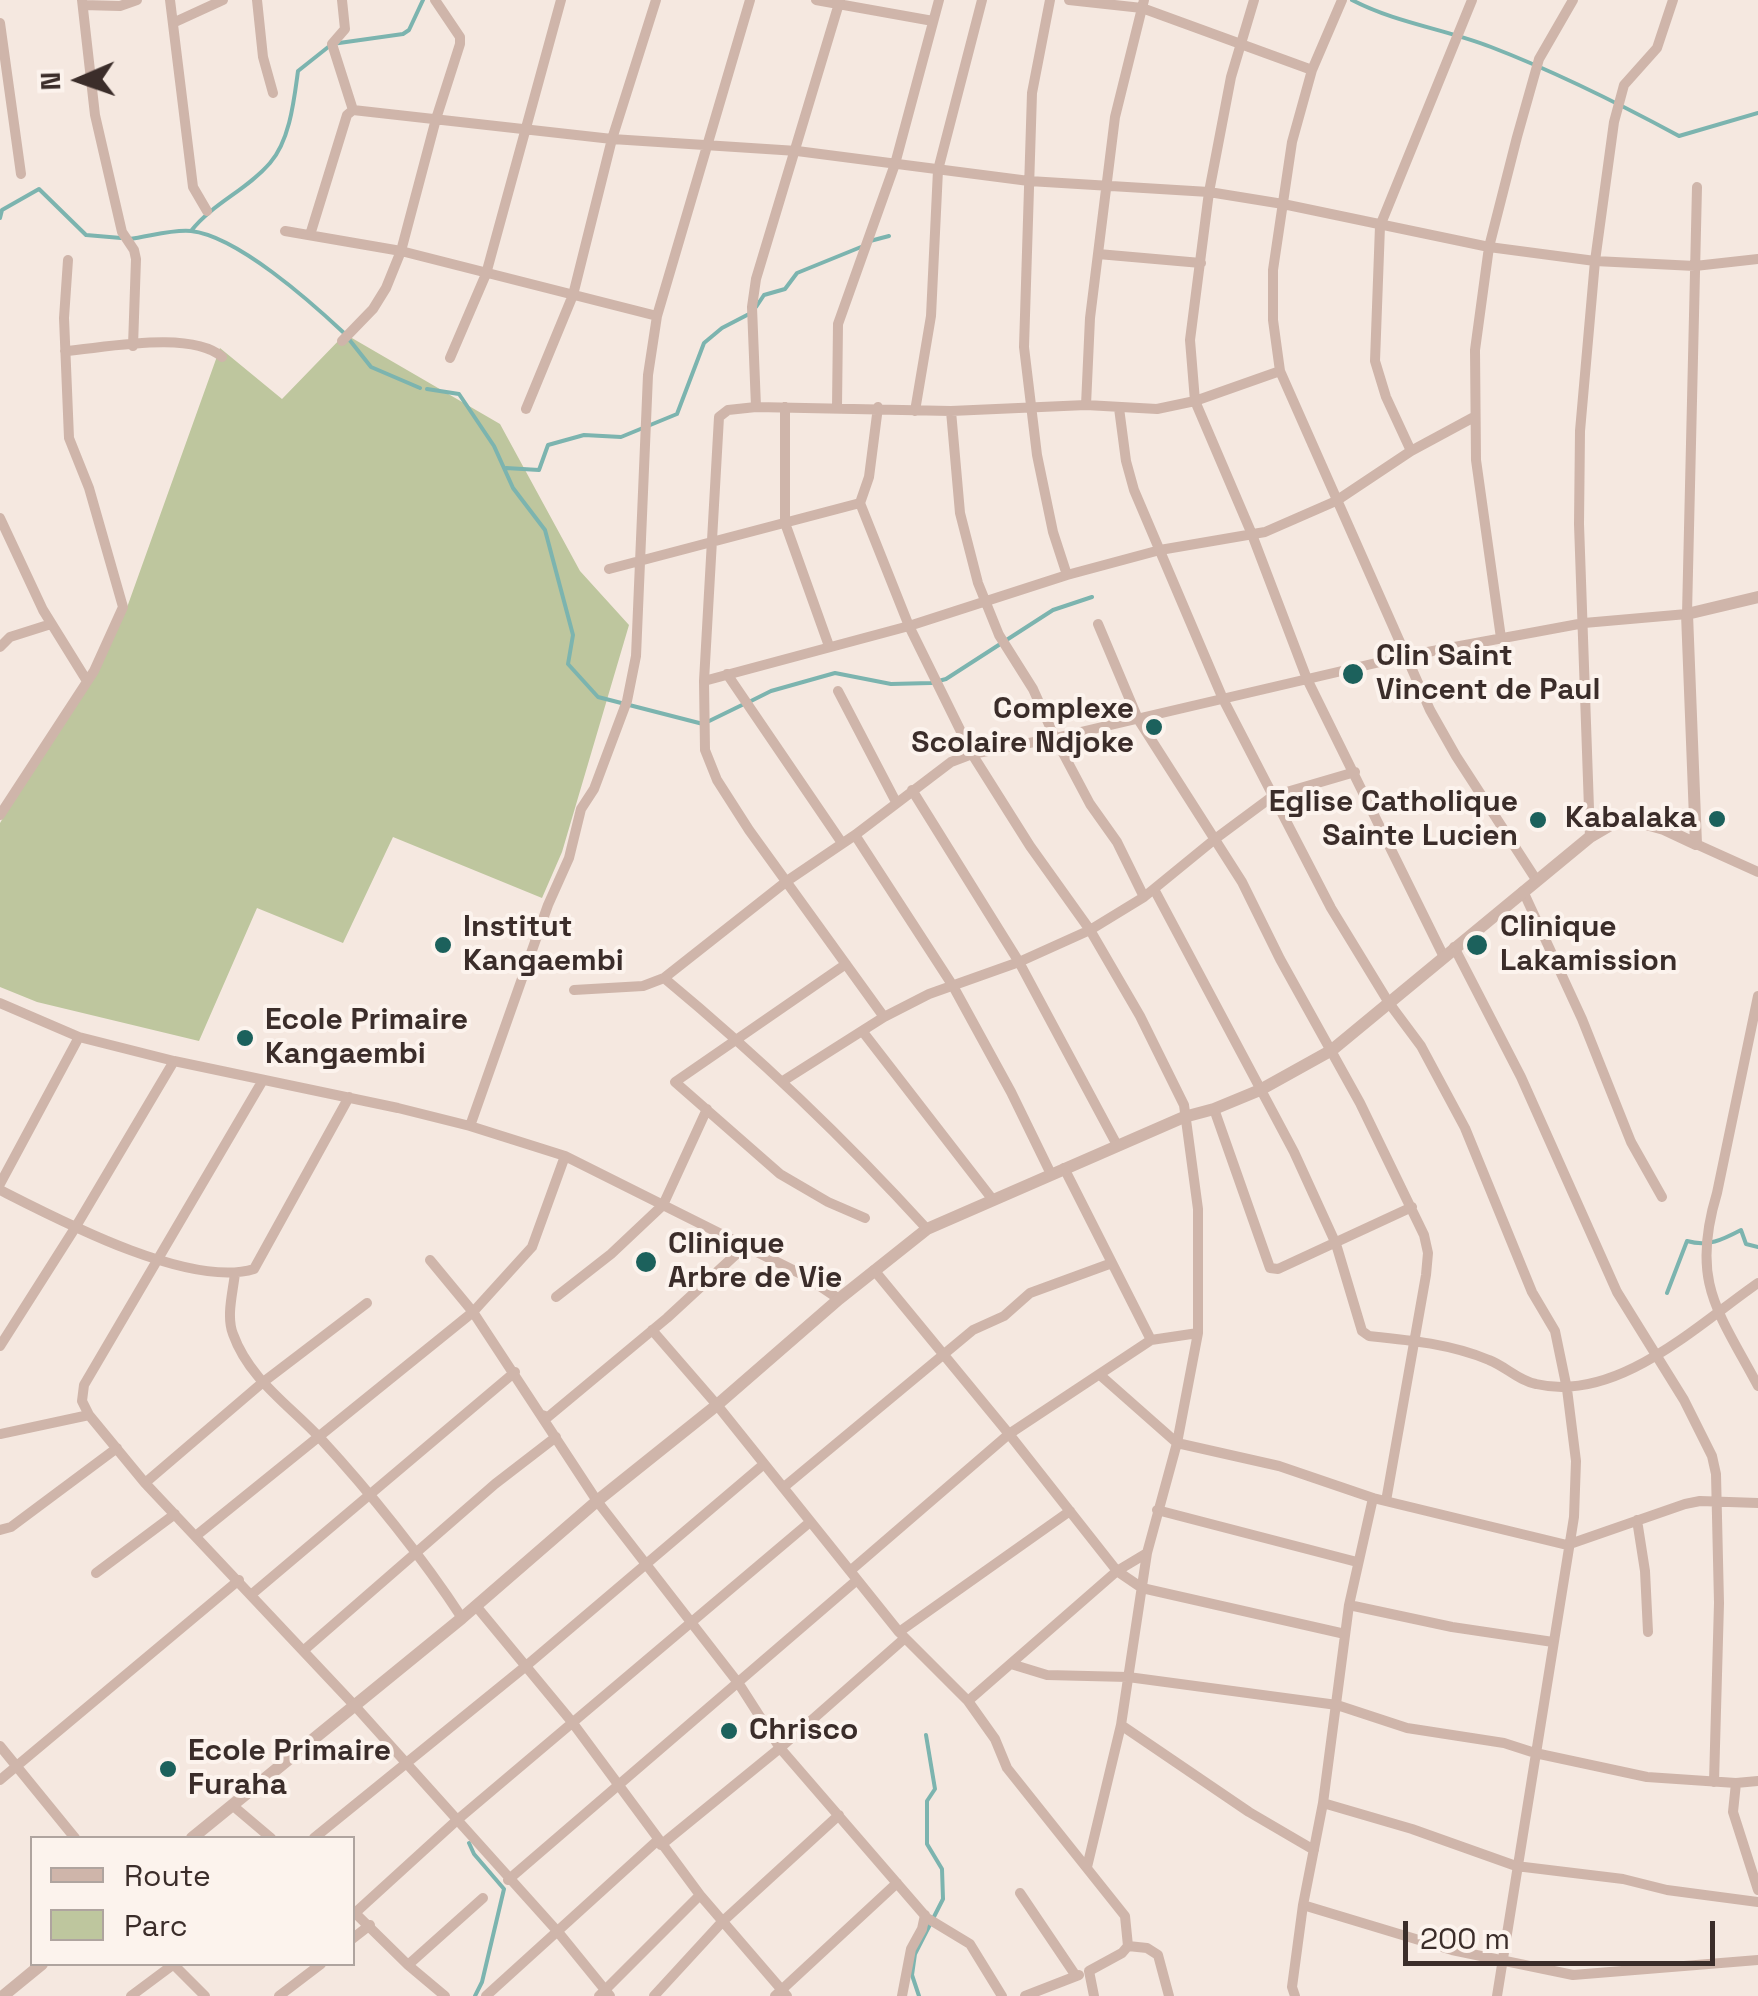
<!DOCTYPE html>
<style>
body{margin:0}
#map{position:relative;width:1758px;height:1996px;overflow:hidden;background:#f5e8e0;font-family:"Space Grotesk",sans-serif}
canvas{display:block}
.legend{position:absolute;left:30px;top:1836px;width:325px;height:130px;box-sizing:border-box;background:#fcf3ed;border:2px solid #afa49f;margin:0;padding:12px 18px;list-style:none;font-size:30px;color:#3b2d2a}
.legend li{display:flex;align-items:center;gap:20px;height:50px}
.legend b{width:50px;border:2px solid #afa49f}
.north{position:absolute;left:30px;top:30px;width:100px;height:100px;-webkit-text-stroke:8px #fcf3ed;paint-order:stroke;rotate:268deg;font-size:28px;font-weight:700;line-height:40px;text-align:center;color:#3b2d2a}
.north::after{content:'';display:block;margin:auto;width:35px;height:45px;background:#3b2d2a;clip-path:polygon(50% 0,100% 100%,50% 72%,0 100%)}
.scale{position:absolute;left:1403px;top:1921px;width:312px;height:45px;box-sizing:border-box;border:5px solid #3b2d2a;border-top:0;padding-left:12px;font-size:30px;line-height:35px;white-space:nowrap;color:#3b2d2a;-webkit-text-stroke:8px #fcf3ed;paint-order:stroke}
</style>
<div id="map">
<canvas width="1758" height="1996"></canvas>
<ul class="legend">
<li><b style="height:12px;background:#cfb5aa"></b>Route</li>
<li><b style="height:28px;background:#bec69e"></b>Parc</li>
</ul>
<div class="north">N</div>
<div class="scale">200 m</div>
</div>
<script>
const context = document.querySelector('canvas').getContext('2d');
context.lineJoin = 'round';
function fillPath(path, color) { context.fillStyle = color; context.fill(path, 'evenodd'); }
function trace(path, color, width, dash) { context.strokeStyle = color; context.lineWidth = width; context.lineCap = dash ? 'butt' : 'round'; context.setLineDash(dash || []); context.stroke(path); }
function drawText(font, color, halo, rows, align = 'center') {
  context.font = font + ' "Space Grotesk",sans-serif'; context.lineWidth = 8; context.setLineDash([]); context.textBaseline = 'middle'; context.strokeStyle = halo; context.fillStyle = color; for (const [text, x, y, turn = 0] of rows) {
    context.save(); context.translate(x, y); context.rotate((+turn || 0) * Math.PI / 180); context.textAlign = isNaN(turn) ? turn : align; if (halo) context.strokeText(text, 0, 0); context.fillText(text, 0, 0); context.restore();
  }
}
fillPath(new Path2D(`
 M345 334 500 424 580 571 629 625 562 852 542 898 393 837 343 943 257 908 199 1041 37 1002 0 987V823L125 613 220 348 282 399Z`), '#bec69e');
trace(new Path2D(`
 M1352 0C1396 23 1445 29 1491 47 1556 72 1618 103 1679 136L1758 113
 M0 218 2 210 39 189 86 235 121 238
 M191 231C213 203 247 190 270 163 290 140 294 100 298 71L332 44 403 34 409 30 423 0
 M129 239C148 237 172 229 191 231 237 236 311 302 344 333
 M870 241 889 236
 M756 307 764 295 785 289 797 273 861 247
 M348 338 371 367 420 388
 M427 389 459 394 494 446 513 488 545 530 573 635 568 664 598 697 703 724 742 705
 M506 468 539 470 548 445 584 435 621 437 677 414 704 343 722 328 749 314
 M751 701 771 691 835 673 891 684 931 683 946 679 1053 610 1092 597
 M1667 1293 1687 1241C1708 1247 1722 1240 1741 1230L1746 1244 1758 1247
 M469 1843 474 1854 504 1889 482 1982 475 1996
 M919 1996 912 1975 915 1954 943 1899 942 1869 927 1844V1801L935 1789 926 1735`), '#7cb4af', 4);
trace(new Path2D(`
 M82 0 95 115 122 232 134 250 136 259 133 346
 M170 0 193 187 207 211
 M257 0 263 57 273 93
 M342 0 345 29 332 44 353 110
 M816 0 933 21
 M1050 0 1032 93 1024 347 1037 455 1053 532 1067 575
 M1069 0 1142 8 1312 70
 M1254 0 1231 77 1209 192 1190 340 1195 401 1251 532 1307 679 1443 955
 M1342 0 1312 70 1292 142 1273 270V320L1280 371 1430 710 1456 756 1537 881
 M83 5 120 6 137 0
 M175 22 223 0
 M0 23 21 174
 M353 110 612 139 797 151 1029 181 1209 192 1283 204 1489 247 1595 261 1695 266 1758 259
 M285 231 401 251 657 316
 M310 235 347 115 353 110
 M1098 254 1201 263
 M342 341 373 309 386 288 401 251 436 119 460 44V37L435 0
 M65 351C105 348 191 330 222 357
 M450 358 486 274 561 0
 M1086 405 1090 318 1115 117 1144 0
 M756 407 752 307 756 279 840 0
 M785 407V523L829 646
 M837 407 838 324 895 164 939 0
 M878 407 869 477 860 503 909 626 972 754 1030 846 1090 930 1140 1016 1184 1105 1198 1209V1333L1177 1443 1147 1553 1121 1725 1087 1867
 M1119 408 1126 461 1134 490 1223 699 1331 908 1389 1003 1421 1046 1465 1128 1532 1292 1555 1331 1567 1389 1576 1461 1574 1517 1497 1996
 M526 409 573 295 612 139 656 0
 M915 411 931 316 938 170 982 0
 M951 411 960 513 978 583 999 635 1033 689 1055 738 1090 804 1117 842 1144 897
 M1411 451 1386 397 1375 361 1380 226 1472 0
 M0 518 43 610 87 681
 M609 569 860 503
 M1098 624 1138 719 1242 882 1280 959 1360 1103 1424 1235 1428 1253 1426 1275 1386 1501
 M1501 638 1476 460 1475 350 1489 247 1517 137 1539 59 1573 0
 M0 647 10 637 51 624
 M727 674 842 843
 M704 681 909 626 1067 575 1160 550 1265 532 1336 501 1411 451 1474 417
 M838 691 896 802
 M912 790 1019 962 1117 1145
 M0 815 94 671 123 607 89 488 69 438 64 318 68 260
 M855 835 953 986 1011 1092 1051 1174
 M1590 837 1579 524 1580 431 1595 261 1614 122 1624 85 1657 48 1673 0
 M1696 844 1758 872
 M1154 889 1294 1152 1336 1244 1362 1331 1369 1336C1409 1340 1451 1344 1489 1360 1505 1366 1519 1381 1536 1384 1617 1403 1696 1326 1758 1283
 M1523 891 1582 1019 1631 1142 1662 1197
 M1454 947 1521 1077 1617 1292 1684 1400 1712 1456 1716 1474 1719 1603 1714 1782
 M846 964 675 1082 780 1174 828 1202 865 1218
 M664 978C758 1056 845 1139 927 1229
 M574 990 643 986 664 978 787 881 855 835 951 762 972 754 1055 738 1406 656 1584 623 1687 614 1697 187
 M1758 996 1717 1193C1690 1282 1718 1311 1758 1386
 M0 1003 79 1037 174 1061 398 1108 470 1126 565 1156 805 1276 839 1299
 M884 1017 749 830 717 780 705 750 704 681 719 417 728 410 756 407 951 411 1086 405 1157 409 1195 401 1280 371
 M863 1032 993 1200
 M263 1080 84 1385 82 1401 89 1415 145 1483 355 1706 558 1932 610 1996
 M783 1081 884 1017 929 994 1019 962 1090 930 1144 897 1215 839 1273 796 1355 772
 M1214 1109 1270 1268 1278 1269 1412 1207
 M470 1126 548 905 569 858 581 809 594 789 627 701 636 656 648 375 657 316 750 0
 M1064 1168 1151 1340
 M0 1184 79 1037
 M0 1190C59 1220 190 1289 254 1269L349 1097
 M430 1260 473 1312 597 1501 739 1684 780 1748 927 1918 970 1944 1002 1996
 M874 1270 1009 1434 1117 1571 1142 1588 1345 1634
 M235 1273C233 1292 226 1316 233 1334 249 1379 289 1405 320 1438 369 1491 423 1558 462 1618
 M556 1297 611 1254 663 1205 707 1109
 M652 1330 717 1405 899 1632 968 1701 995 1739 1007 1768 1125 1916 1128 1946
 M0 1346 75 1228 174 1061
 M1100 1375 1177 1443 1279 1466 1373 1498 1567 1545 1685 1504 1700 1501 1758 1503
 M542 1415 548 1417 667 1318 744 1247
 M0 1434 89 1415
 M145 1483 262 1383 367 1303
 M784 1487 973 1330 1004 1316 1030 1293 1112 1263
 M1157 1510 1357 1562
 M1637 1520 1645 1571 1648 1632
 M0 1530 11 1527 117 1448
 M197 1535 473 1312 532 1247 565 1156
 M850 1571 1009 1434 1151 1340 1198 1333
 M96 1573 175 1514
 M252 1594 515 1372
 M1349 1605 1452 1627 1553 1642
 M476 1606 572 1722 700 1895 787 1996
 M899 1632 1070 1511
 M303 1651 495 1484 556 1437
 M1011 1664 1047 1675 1128 1677 1337 1705 1407 1728 1504 1743 1535 1753 1647 1777 1736 1783 1758 1781
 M968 1701 1117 1571 1147 1553
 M1121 1725 1249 1812 1314 1850
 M0 1746 75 1838
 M0 1780 239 1580
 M1736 1783 1733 1812 1758 1890
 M1323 1803 1412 1829 1516 1866 1623 1879 1667 1890 1758 1902
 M232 1805 271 1838
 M314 1838 526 1666 764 1464
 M661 1845 780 1748 905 1638
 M508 1880 857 1580
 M1020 1893 1076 1976
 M1303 1905 1452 1950 1573 1975 1758 1960
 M352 1910 408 1965 445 1996
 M355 1913 456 1821 810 1522
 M352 1939 370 1925
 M173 1964 205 1996
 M408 1965 483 1898
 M131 1996 174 1964
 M279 1996 321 1964
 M486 1996 658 1840
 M599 1996 700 1895
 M654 1996 722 1922 839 1815
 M775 1996 897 1883
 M902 1996 911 1949 922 1929 925 1915
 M1025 1996 1079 1975
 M1094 1996 1089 1971 1122 1953 1128 1946 1147 1948 1158 1955 1169 1996
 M1295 1996 1292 1987 1303 1905 1323 1803 1349 1605 1373 1498`), '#cfb5aa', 10);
trace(new Path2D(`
 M192 1838 462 1618 597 1501 717 1405 839 1299 927 1229 1184 1117 1214 1109 1260 1090 1332 1050 1590 837 1619 820 1628 819 1664 829 1696 844 1687 614 1758 597
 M3 1996 42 1964`), '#cfb5aa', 12);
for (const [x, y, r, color] of [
 [1353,674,12,"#1c615c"],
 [1154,727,10,"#1c615c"],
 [1717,819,10,"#1c615c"],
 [1538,820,10,"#1c615c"],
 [443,945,10,"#1c615c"],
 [1477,945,12,"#1c615c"],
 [245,1038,10,"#1c615c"],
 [646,1262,12,"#1c615c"],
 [729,1731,10,"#1c615c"],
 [168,1769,10,"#1c615c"]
]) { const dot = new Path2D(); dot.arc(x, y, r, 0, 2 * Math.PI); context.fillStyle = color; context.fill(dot); trace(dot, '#fcf3ed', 4); }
drawText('bold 30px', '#3b2d2a', '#fcf3ed', [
 ["Clin Saint",1376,657],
 ["Vincent de Paul",1376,691],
 ["Complexe",1134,710,"right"],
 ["Scolaire Ndjoke",1134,744,"right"],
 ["Eglise Catholique",1518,803,"right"],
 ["Sainte Lucien",1518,837,"right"],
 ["Kabalaka",1697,819,"right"],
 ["Institut",463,928],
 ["Kangaembi",463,962],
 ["Clinique",1500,928],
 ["Lakamission",1500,962],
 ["Ecole Primaire",265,1021],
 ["Kangaembi",265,1055],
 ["Clinique",668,1245],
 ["Arbre de Vie",668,1279],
 ["Chrisco",749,1731],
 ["Ecole Primaire",188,1752],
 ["Furaha",188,1786]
], 'left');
</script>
